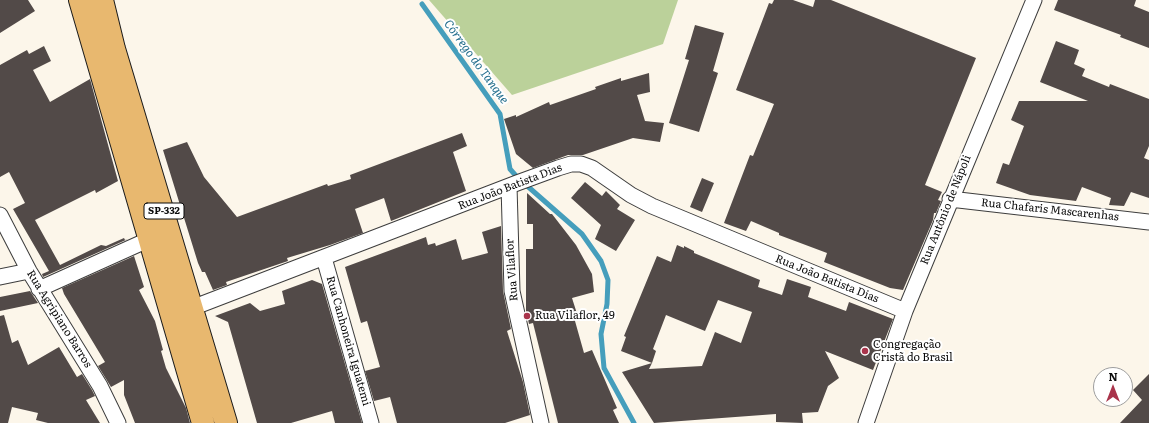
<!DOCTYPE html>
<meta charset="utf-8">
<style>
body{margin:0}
#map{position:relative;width:1149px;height:423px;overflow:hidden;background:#fcf6ea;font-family:Literata,serif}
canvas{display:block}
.north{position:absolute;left:1093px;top:367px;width:40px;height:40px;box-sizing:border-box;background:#fff;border:1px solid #9d9d9d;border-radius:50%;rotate:0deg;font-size:11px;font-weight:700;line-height:16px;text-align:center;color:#0a0a0a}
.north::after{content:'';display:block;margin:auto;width:14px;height:18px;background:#a9344b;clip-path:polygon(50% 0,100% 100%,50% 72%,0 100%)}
</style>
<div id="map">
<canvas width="1149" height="423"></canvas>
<div class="north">N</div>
</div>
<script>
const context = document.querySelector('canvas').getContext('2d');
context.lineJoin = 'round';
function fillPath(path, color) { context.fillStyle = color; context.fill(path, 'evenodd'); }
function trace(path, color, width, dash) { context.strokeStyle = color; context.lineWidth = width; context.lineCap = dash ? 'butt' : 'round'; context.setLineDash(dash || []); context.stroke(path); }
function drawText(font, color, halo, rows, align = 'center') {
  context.font = font + ' Literata,serif'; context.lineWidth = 4; context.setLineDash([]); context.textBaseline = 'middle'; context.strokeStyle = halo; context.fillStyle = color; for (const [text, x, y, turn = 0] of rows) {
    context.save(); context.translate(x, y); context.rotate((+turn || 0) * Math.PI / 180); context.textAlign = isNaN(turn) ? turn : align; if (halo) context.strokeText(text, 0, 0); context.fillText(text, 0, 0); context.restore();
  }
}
fillPath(new Path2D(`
 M429 0H678L663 44 512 95Z`), '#bbd19a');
trace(new Path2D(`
 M422 4 500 114 510 169 517 177 582 234 601 261 608 280 607 304 601 334 604 368 634 423`), '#459ebc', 5);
fillPath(new Path2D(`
 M0 0H28L35 11 0 33Z
 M774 0H793L813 7 815 0H831L976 58 925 185 942 192 938 200 941 201 936 213H934L933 220 903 290 890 288 824 262 827 253 779 235V233L751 221 746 231 724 223 750 155 753 156 774 104 736 90 769 3 772 4Z
 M1058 0H1136L1134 6 1149 12V48L1120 37 1121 35 1054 10Z
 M695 25 724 33 713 71 718 73 699 132 669 123 689 60 685 59Z
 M1056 41 1079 50 1074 64 1085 69 1082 76 1109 87 1110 84 1149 99V146L1144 158 1149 160V198L1131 192 1124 206 1109 205 1111 198 1082 187 1076 201 1030 195 996 183 1003 163 1009 165 1024 126 1011 120 1019 101H1088L1040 82Z
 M44 46 51 61 33 70 50 102 90 79 118 181 96 193 95 190 35 220 60 265 101 245 106 246 124 238 125 240 128 239 43 277 42 274 49 271 13 209 25 203 9 172 0 177V65L27 50 29 54Z
 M649 73 650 92 637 95 645 121 664 123 660 142 633 138 583 155H568L533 168 516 154 504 119 516 115V117L549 102 550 105 596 89 595 87 621 78V81Z
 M462 133 467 146 453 152 466 191 391 221 384 198 355 209 363 233 330 245 287 258 288 261 226 282 227 285 213 290 205 272H202L198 263 163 150 187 142 204 177 237 217 327 184 328 186 351 179 350 175Z
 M702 178 714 183 702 212 690 207Z
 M585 182 602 196 606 191 620 205 617 209 635 220 616 251 595 239 601 225 571 198Z
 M527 193 550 214H552L576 245 592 274 594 292 572 298 579 320 575 321 584 353 592 350 617 408 613 410 619 423H558L533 323 529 324 526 311V249H533V224H527Z
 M501 226 503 291 511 329 507 331 523 382 530 415 505 423H397L390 397 374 401 365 371 380 367 367 321 361 323 345 267 426 237 428 245 435 243 436 246 456 239 462 260 488 253 482 232Z
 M677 245 684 248V246L694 251V253L760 280 758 287 782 295 787 279 811 287 808 297 846 311 849 302 893 319 873 370 825 351 839 378 828 386 818 412 802 413 803 423 776 422V414L654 423 622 372 652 363 649 369 702 366 715 332 741 343 752 312 718 300 705 331 666 315 653 349 656 351 652 363 621 351 626 337 624 336 657 256 671 262Z
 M134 256 144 287 139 290 155 321 163 350 161 351 166 368 186 408 190 423H135L124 395V380L111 387 98 366 105 362 64 294 62 288Z
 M312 280 322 284 362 423H335L332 411 291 423H257L228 322 215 316 250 303 260 311 285 304 282 291Z
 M30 291 38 303 0 311V297Z
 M4 315 12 343 18 340 28 365 59 347 77 377 82 374 92 390 95 396 86 400 100 423H48L36 420 38 413 12 407 8 423H0V316Z
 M1149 374V423H1120L1142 400 1133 390Z`), '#524a48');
const minor = new Path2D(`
 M509 186 512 291 541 423
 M950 199 1149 222
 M0 215 29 271 100 386 118 423
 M324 258 371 423
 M0 277 29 271
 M39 289 150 239
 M184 311 517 183 558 168 571 164H581L592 168 631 195 652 206 905 311
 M866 423 905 311 1034 0`);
const primary = new Path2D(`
 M80 0 203 423
 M102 0 114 49 226 423`);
trace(minor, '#3d3d3d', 17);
trace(primary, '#1b1b1b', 24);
trace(minor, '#fff', 15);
trace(primary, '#e8b86f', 22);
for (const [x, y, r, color] of [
 [527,316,4,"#a9344b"],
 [865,351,4,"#a9344b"]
]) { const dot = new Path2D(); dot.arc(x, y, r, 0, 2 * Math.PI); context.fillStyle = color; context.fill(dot); trace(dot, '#fff', 1.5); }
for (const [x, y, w] of [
 [164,211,40]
]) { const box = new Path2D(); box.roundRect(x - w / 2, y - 8, w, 16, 3); context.fillStyle = '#fff'; context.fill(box); trace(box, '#0a0a0a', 1); }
drawText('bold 10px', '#0a0a0a', null, [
 ["SP-332",164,211]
]);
drawText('11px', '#0a0a0a', '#fff', [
 ["Rua João Batista Dias",510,187,-21],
 ["Rua Antônio de Nápoli",946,210,-68],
 ["Rua Chafaris Mascarenhas",1050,210,6],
 ["Rua Vilaflor",512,270,-94],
 ["Rua João Batista Dias",827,279,22],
 ["Rua Agripiano Barros",59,319,58],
 ["Rua Canhoneira Iguatemi",348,341,74]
]);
drawText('11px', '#0a0a0a', '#fff', [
 ["Rua Vilaflor, 49",535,316],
 ["Congregação",873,345],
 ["Cristã do Brasil",873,358]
], 'left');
drawText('italic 12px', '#246e8c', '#fff', [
 ["Córrego do Tanque",476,62,54]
]);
</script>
